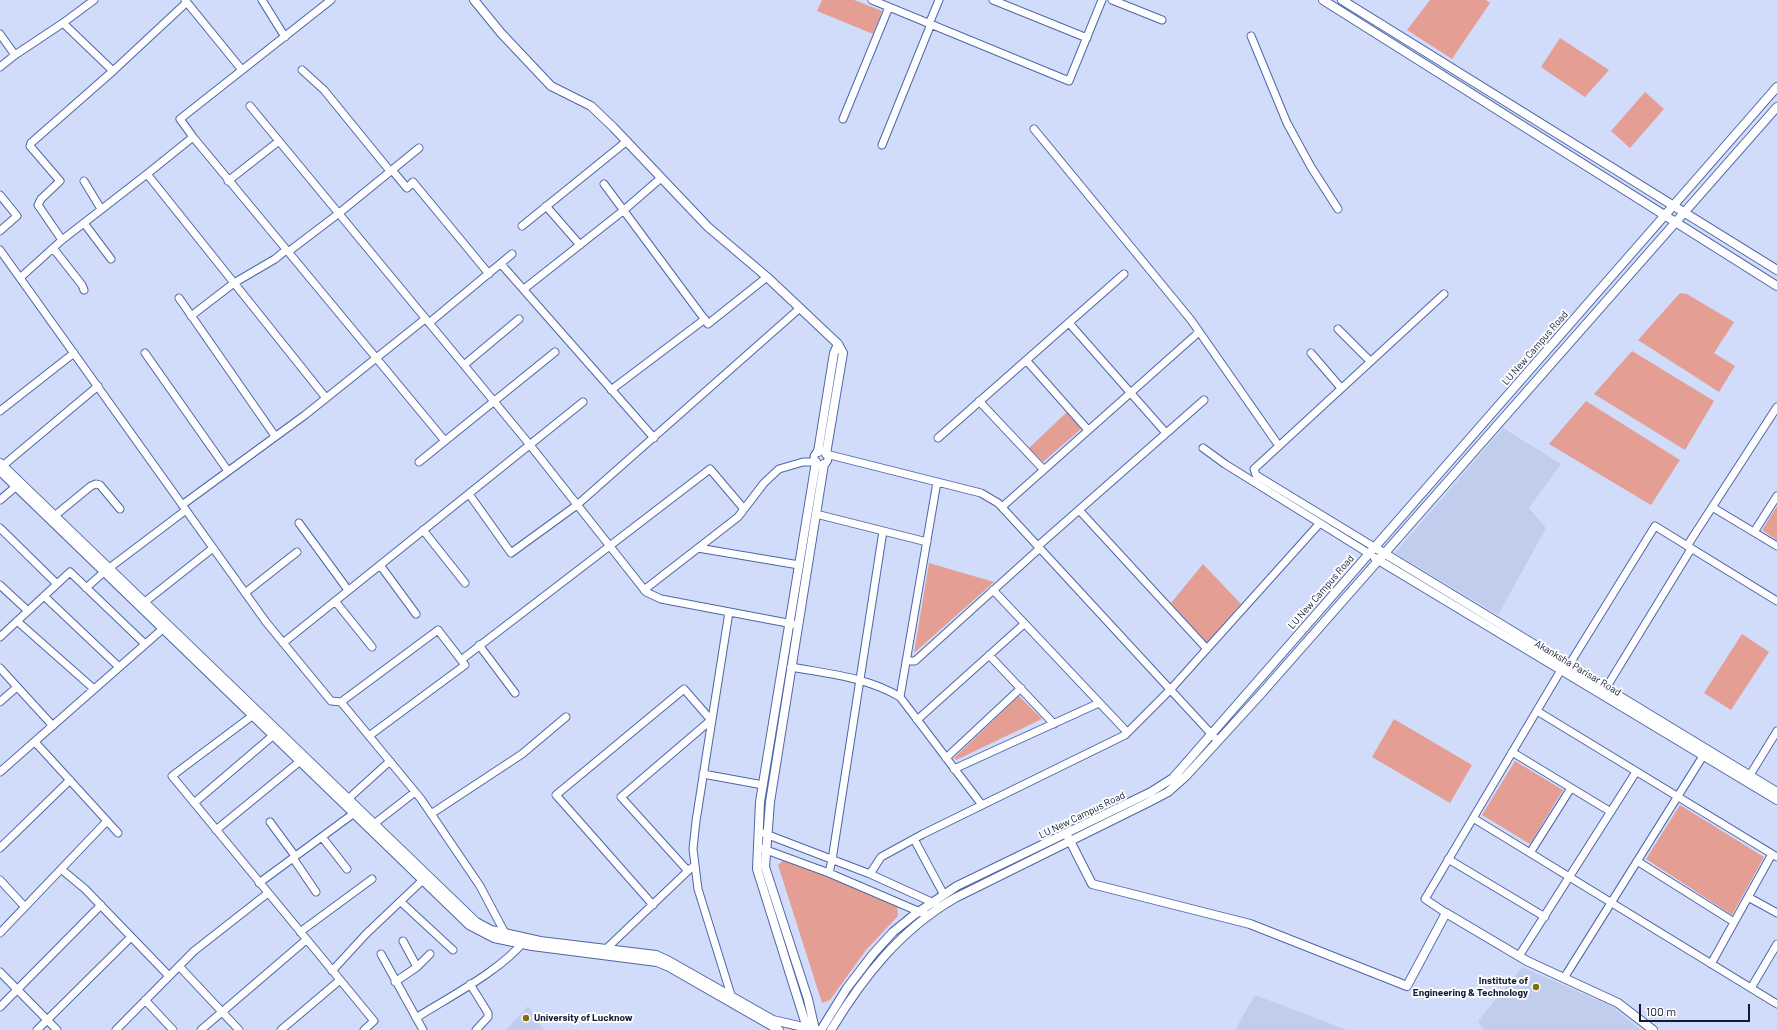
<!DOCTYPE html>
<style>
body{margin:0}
#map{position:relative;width:1777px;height:1030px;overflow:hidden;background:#d0dcfa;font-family:Barlow,sans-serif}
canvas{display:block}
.scale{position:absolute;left:1639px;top:1004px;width:111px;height:18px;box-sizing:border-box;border:2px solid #111a35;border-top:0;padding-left:5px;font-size:12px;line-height:14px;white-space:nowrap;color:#111a35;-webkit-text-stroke:3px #fdfdfd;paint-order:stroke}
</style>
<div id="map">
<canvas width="1777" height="1030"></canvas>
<div class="scale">100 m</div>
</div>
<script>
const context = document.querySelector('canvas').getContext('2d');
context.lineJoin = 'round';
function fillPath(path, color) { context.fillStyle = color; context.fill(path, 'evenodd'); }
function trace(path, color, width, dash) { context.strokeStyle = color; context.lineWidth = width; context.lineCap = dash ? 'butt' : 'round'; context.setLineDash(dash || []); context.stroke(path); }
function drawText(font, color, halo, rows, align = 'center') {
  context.font = font + ' Barlow,sans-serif'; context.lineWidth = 4; context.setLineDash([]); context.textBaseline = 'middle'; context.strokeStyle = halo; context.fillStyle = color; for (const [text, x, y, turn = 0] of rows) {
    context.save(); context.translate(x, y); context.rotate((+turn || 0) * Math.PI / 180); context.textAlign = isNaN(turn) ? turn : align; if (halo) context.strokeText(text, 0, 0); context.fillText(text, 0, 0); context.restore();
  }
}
fillPath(new Path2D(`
 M1503 428 1561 464 1529 508 1546 528 1498 615 1395 553Z
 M1522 967 1613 1007 1641 1030H1484L1478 1021Z
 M1255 995 1347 1030H1235Z
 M528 1006 544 1030H506Z`), '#c0cdec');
fillPath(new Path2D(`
 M822 0H854L882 11 873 34 817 11Z
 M1430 0H1486L1490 3 1452 59 1407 30Z
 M1560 38 1609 70 1585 97 1541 67Z
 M1645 92 1664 109 1630 148 1611 131Z
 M1680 293 1687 294 1734 322 1714 353 1735 366 1719 392 1638 340Z
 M1632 351 1714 401 1685 450 1594 394Z
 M1586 401 1680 460 1651 505 1549 444Z
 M1067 412 1081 429 1043 462 1029 448Z
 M1777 506V540L1762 530Z
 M929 563 994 582 914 653Z
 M1203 564 1241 604 1207 643 1171 603Z
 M1742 634 1769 652 1731 710 1704 693Z
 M1019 696 1042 719 956 760 954 758Z
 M1394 719 1472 765 1450 803 1372 757Z
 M1515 761 1563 790 1530 844 1482 815Z
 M1680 805 1764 857 1732 915 1646 859Z
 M785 859 897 905 898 916 866 950 830 1000 822 1003 778 865Z`), '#e59e94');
const minor = new Path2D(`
 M185 0 242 70
 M262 0 285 37
 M872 0 1069 81 1102 0
 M993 0 1087 38
 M1112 0 1162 20
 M63 23 94 0
 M929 24 939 0
 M0 34 15 55
 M1251 36 1287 123 1311 167 1338 209
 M0 67 15 55 63 23 113 71 31 143 30 146 60 181 41 199 38 205 62 240 21 277
 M302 70 324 90 390 171
 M113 71 186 3
 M250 106 530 445 646 592 661 599 798 625
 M843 119 889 7
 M1034 129 1191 320 1279 446
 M193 137 445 441
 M882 145 931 24
 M392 170 407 188 413 182 489 274
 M147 174 326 398
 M84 181 101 209
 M228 181 279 141
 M604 184 708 324 767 277
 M0 195 17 216 0 231
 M546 206 580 245
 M84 223 111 259
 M522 226 627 141
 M62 240 147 174 193 137 180 119 331 0
 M53 248 82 285 84 290
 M0 250 266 622 331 701 341 702 421 799 480 886 506 935
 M288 252 338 214 419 148
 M501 264 654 438
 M524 289 624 210 661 178
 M179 298 275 436
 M191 316 234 283 275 259 286 250
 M429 323 512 254
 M1069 323 1166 433
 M1338 329 1370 361
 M145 353 228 471
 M1311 353 1341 388
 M1026 360 1088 430
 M464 365 519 319
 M611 390 705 319
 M979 401 1043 469
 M0 411 74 353
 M938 438 1124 274
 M1203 448 1225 464 1368 553
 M814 458a7 7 0 1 1 14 0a7 7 0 1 1-14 0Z
 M826 454 981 493 998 503 1215 738
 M419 462 555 352
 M0 468 98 386
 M469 494 511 553 577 505 800 308
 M0 500 20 483
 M182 505 305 415 425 319
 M1002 507 1199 332
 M1712 507 1777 546
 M1079 510 1207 649
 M816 514 927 542
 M52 518 91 486 96 484 100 485 120 509
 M299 523 348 590
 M0 528 57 584
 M423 530 465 583
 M1754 532 1777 496
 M1038 546 1204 400
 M1687 546 1777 407
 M1374 547 1256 475 1254 469 1444 294
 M698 548 799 565
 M380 565 416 614
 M0 585 28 611
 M86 588 104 572 186 510
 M644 590 738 517 764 483 779 469 803 462H816
 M993 590 1127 732
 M245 593 297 552
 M44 596 119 667
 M335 601 372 647
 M141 605 213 548
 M729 612 696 821 693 849 698 889 731 995
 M17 621 94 689
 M0 637 70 572 145 644
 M283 643 583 402
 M479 645 515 693
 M989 655 1054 724
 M461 660 710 469 744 509
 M906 661H915L1040 548
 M791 667C829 674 867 677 900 697L982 805
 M0 668 53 726
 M1606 688 1691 549
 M900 697 937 482
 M0 702 17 687
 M341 702 438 630 465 665 369 736
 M1537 711 1777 857
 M256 713 172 776 374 1021 364 1030
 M917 720 1024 624
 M35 742 118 833
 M1512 752 1611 812
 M946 758 1021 688
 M954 769 1099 703
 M0 772 166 626
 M703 774 763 785
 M1750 775 1777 731
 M348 799 390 761
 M194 803 276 733
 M431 814 522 754 566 717
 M1473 818 1777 1004
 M270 822 295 856
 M374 824 415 792
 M216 830 304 758
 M763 833 870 874 936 904
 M322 837 347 869
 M914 839 944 895
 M758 847 829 873 927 915
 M0 848 70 780
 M1530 853 1571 788
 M293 858 316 892
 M1448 859 1545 917
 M1637 861 1734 922
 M61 869 85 889 169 976
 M829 873 832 860 883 531
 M870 874 881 857 923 834 1125 735 1170 690 1320 523
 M0 880 25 907
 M259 883 357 811
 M1748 897 1777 913
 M401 902 453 950
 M653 905 556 795 684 689 711 720 621 797 688 871
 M1446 913 1425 899 1561 670 1569 665 1655 526 1777 601
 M300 932 372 879
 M0 933 107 821
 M403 941 417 967
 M606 949 691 868
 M381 954 423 1030
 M1519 956 1636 772
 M1711 964 1772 854
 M179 966 239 1030
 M332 971 366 934 426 877
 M0 972 57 1030
 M1564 978 1703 756 1708 753
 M395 982 417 967 430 954
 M470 984 488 1013V1017L476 1030
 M1751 988 1777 944
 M145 1000 173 1030
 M0 1007 101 905
 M416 1018C449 997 502 970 525 940
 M37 1030 131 937
 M116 1030 194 951 268 893
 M201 1030 306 940
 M281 1030 340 980`);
const tertiary = new Path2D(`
 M474 0 501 33 551 86 591 106 613 127 708 227 767 277 838 344 843 353 826 454
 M1323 0 1777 286
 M1342 0 1777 270
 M818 452 834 353 838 344
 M0 463 476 922 491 930 540 941 656 955 669 961 773 1020 816 1030
 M0 471 469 925 494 938 532 946 657 962 669 967 779 1030
 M1374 547 1777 792
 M1375 558 1777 800
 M1068 837 1092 884 1250 924 1407 986 1446 913 1527 961 1618 1003 1653 1030
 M807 1028 757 869 760 802 816 462
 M815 1030 808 999 765 867 770 802 824 464
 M821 1030 847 988 873 954 893 932 914 915 957 886 1151 792 1173 778 1777 87
 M831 1030C863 977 900 930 955 898L1147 803 1168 792 1186 776 1260 695 1777 107`);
trace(minor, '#4f66a8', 9);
trace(tertiary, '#4f66a8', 10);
trace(minor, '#fff', 7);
trace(tertiary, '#fff', 8);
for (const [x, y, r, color] of [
 [1536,987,4,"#8a6b0b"],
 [526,1018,4,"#8a6b0b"]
]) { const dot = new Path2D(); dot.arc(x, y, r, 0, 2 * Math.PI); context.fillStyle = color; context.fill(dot); trace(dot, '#fdfdfd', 1.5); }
drawText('10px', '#111a35', '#fdfdfd', [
 ["LU New Campus Road",1535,348,-49],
 ["LU New Campus Road",1321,592,-49],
 ["Akanksha Parisar Road",1578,668,31],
 ["LU New Campus Road",1082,815,-26]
]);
drawText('bold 10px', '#111a35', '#fdfdfd', [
 ["Institute of",1528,981],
 ["Engineering & Technology",1528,993],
 ["University of Lucknow",534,1018,"left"]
], 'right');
</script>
